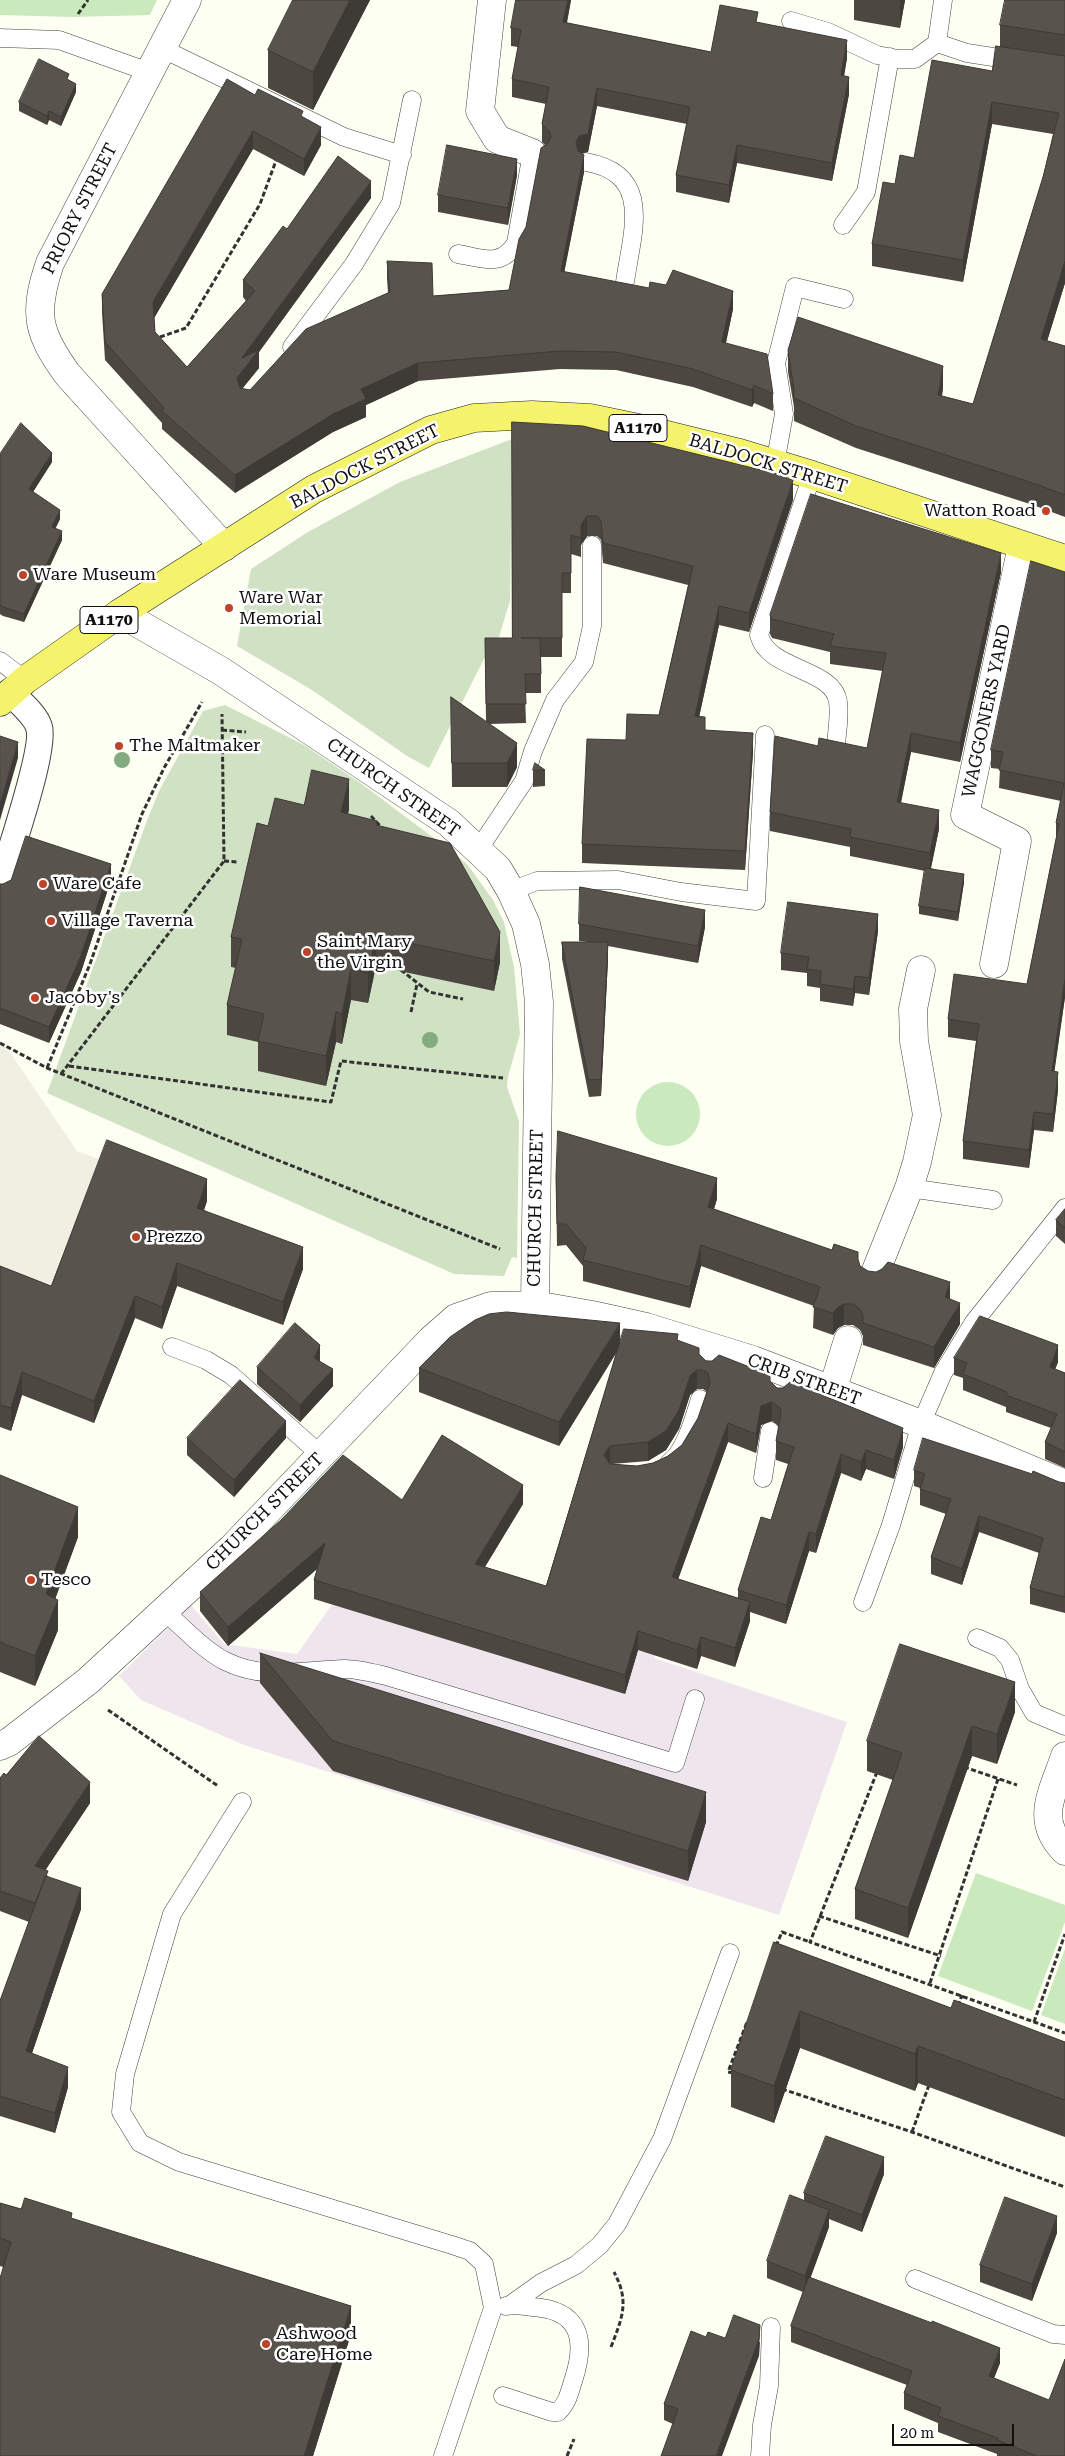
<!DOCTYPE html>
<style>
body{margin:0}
#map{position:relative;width:1065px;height:2456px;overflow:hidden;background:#fefff3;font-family:"Roboto Serif",serif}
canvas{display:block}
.scale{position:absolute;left:892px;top:2424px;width:122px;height:22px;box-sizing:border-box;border:2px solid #101010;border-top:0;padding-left:6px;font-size:15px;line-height:18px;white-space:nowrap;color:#101010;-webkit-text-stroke:4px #fff;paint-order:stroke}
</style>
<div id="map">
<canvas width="1065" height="2456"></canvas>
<div class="scale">20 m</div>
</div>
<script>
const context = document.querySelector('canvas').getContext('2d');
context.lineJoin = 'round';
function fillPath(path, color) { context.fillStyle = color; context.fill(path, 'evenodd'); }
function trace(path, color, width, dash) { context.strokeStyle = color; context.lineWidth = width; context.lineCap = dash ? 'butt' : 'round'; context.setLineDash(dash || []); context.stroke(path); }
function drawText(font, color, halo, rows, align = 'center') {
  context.font = font + ' "Roboto Serif",serif'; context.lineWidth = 5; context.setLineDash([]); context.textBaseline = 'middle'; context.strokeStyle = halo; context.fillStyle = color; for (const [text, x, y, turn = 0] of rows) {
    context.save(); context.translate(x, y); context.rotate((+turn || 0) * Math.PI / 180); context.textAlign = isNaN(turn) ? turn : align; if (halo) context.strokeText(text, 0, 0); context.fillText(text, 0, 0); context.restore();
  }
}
fillPath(new Path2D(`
 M388 1525 488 1580 660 1635 654 1658 847 1722 779 1915 244 1745 141 1700 119 1676 191 1605 224 1644 297 1654Z`), '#eee5ed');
fillPath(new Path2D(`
 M0 0H157L150 15 73 17 0 15Z
 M636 1114a32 32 0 1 1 64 0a32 32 0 1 1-64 0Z
 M976 1873 1065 1905V1922L1032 2011 938 1976Z
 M1065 1949V2024L1041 2015Z`), '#cae9bc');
fillPath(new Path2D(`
 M512 439 510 601 499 637 488 651 429 768 407 756 312 690 237 646 251 569 308 532 400 482Z
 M225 705 304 745 359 782 454 853 467 864 493 900 504 922 514 967 520 1034 508 1077 507 1087 519 1121 517 1258 512 1257 504 1276 454 1274 47 1093 148 818 159 791 203 711Z`), '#d1e1c3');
fillPath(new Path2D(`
 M0 1043 5 1045 77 1151 99 1159 53 1285 0 1268Z`), '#f0efe1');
const service = new Path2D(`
 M943 0 937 43 967 53 1065 68
 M791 21 828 32 877 55 898 59H915L937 43
 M0 38 59 40 149 72
 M161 48 344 137 402 155
 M586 162C654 174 632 232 625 282
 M843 225 866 192 890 57
 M458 254C483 258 501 268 516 243L532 153 540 154
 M292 347 354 264 391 203 412 100
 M775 464 784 414 776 363 795 287 844 299
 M812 475 759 635C768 671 834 668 838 702 840 716 837 731 836 745
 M0 661 25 680
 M478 850 524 781 533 751 555 700 584 662 592 626V545
 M511 891 537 881 618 880 681 892 756 901 765 735
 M909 1188 993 1200
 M172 1347 206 1360 231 1375 322 1456
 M669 1463C685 1452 694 1418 700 1399
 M763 1478 770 1431
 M863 1602 891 1525 921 1424 943 1373 974 1322 1065 1208
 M163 1610C182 1626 202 1649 225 1661 265 1681 303 1670 345 1669 358 1669 373 1673 386 1676L675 1763 695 1699
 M977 1638 1000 1648 1010 1660 1020 1689 1034 1713 1065 1726
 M242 1802 172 1914 125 2074 121 2112 140 2143 179 2162 452 2245 470 2251 484 2264 493 2308 443 2456
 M915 2279 1053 2334 1065 2335
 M510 2305 541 2283 576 2265 600 2245 617 2224 662 2139 730 1953
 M503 2396 552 2412H558C568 2403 570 2390 574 2378 587 2337 578 2310 533 2307 524 2306 514 2304 506 2306
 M760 2456 762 2425 769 2386 771 2327`);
const pedestrian = new Path2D(`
 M0 886C8 857 46 749 39 727 35 714 19 702 10 692`);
const minor = new Path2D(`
 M187 0 50 263C33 313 37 333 68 375L224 547
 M492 0 480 111 497 139 532 153
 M120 613 221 671 449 823 498 869 511 891 526 924 535 964 539 1002 535 1305
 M994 964 1017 841 965 815 1022 546
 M873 1278 909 1188 917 1162 927 1115 914 1041 913 1009 921 970
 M832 1391 848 1340
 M0 1746 9 1742 88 1681 232 1548 431 1340 456 1318 491 1306 535 1305 592 1315 646 1327 753 1360 921 1424 1065 1484
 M1065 1756C1053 1792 1034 1820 1065 1851`);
const primary = new Path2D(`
 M0 702 25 680 120 613 314 489 431 430 474 418 532 415 590 418 643 429 736 452 812 475 1065 559`);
trace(service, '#434343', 19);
trace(pedestrian, '#434343', 28);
trace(minor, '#434343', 29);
trace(primary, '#212121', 29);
trace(new Path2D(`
 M78 14 88 0
 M160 337 186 328 260 204 277 158
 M222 730 246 732
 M371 816 382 828
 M224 861 238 862
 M401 970 429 992 463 999
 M411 1012 417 984
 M0 1043 47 1068 500 1249
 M69 1066 331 1102 341 1061 503 1078
 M47 1068 90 964 142 814 164 768 202 702
 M61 1074 224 861 222 714
 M108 1710 218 1786
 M964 1767 1017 1785
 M877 1772 810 1942 1065 2033
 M819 1916 941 1956
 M776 1946 782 1932 810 1942
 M930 1983 998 1779
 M958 2006 962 1995
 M1034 2022 1065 1934
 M733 2073 728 2072 747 2022
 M782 2089 912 2132 1065 2187
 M912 2132 929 2085
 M611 2347C622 2318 630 2302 614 2272
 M567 2456 574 2439`), '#323232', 3, [5, 2.5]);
trace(service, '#fff', 18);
trace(pedestrian, '#fff', 26);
trace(minor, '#fff', 28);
trace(primary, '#f5f26c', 28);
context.fillStyle = '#84ab80';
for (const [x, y] of [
 [122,760],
 [430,1040]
]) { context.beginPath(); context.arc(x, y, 8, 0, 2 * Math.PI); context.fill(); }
fillPath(new Path2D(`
 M293 0H370L313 110 268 88V50Z
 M516 0H571L567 23 711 52 758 22 847 58 844 76 849 94 832 181 737 163 729 203 676 192V175L687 124 597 106 588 152 582 153 584 172 564 272 733 309 726 343 773 394V411L754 403 752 407 693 387 616 370 560 369 418 381 366 405V417L333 432 235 493 162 429V423L105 360 102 312V294L255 95 303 117 321 145 304 176 253 149 154 318 155 332 187 367 246 301 243 297V280L287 229 371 198 259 352V368L242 389 250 390 388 293 387 279V261L433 296 509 290 526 227 545 145 542 142V124L546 104 512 97V79L518 47 511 46V28Z
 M854 0H905L900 28 854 20Z
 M1065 0V283L1047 341 1065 346V517L1033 505 856 448 794 421V407L788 372V350L943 388 942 396 973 404 1043 177 1053 134 992 124 963 282 872 266V244L895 184 914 158 992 71 1000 47V25Z
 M69 80 76 92 61 126 49 120 47 125 19 111V102Z
 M517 175 508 225 438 212V195Z
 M512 422 793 500 749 632 719 625 699 717 705 730 753 752 745 870 582 863V844L626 740 659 715 688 585 603 563 601 540 597 536H587L581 545V557L571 554V593H562V657H541V693H525L526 723 489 724 517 767 507 787H452L451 697 486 722 485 638H512Z
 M0 454 52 462 33 492 60 519 55 528 62 540 24 622 3 616 0 614Z
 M1001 572 960 762 911 752 901 803 939 829 931 868 964 882 958 921 919 914V906L925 871 850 856V847L770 831V812L818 746 867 748 883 671 830 664V652L772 638 770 634V615Z
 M1065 572V997L1054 1071 1058 1090 1053 1132 1034 1130 1029 1168 963 1159V1141L976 1041 948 1037V1019L1027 984 1056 839V823L1061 801 999 788 1000 769 991 768V750Z
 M533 770H545V786L533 787Z
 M304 805 349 809 348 814 377 825 500 962 494 991 376 966 368 1003 351 1000 342 1044 336 1042 326 1086 258 1071V1042L227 1035V1005L236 968 231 967V937L268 826Z
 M111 880 81 972 49 1043 0 1024V884Z
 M579 924 705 927 698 963 608 946V959L601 1096 589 1097 562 959V942H588L579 941Z
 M878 931 869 995 855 993 853 1006 820 1001V988L807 986V973L781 970V953Z
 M556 1177 717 1199 714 1209 858 1261 860 1266 868 1271 950 1299 960 1324 934 1368 863 1345V1336L860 1330 853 1325H844L838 1328 833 1335 813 1328 814 1306 701 1266 690 1308 583 1281V1266L566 1245 557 1246Z
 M207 1201 204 1210 303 1269 283 1325 177 1286 162 1329 135 1318 94 1423 22 1395 11 1431 0 1427V1266L51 1286Z
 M1065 1209V1244L1056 1236V1220Z
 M678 1340 699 1354 706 1361 770 1381 777 1388 903 1447 894 1479 866 1469 861 1481 841 1473 816 1553 809 1551 786 1624 750 1612V1621L735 1667 701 1656 697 1669 638 1650 625 1694 314 1599V1580L317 1569 228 1646 200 1611V1592L402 1500 523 1504 485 1567 546 1586 617 1351 559 1446 419 1392V1368L620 1344ZM697 1389H703L707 1392 698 1418 682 1445 668 1456 653 1463 637 1466 612 1464 648 1461 666 1450 679 1429 690 1395ZM772 1421 779 1426 776 1441V1460L788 1464 771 1520 738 1590V1598L678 1579 728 1442 756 1453 761 1425Z
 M954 1358 1058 1362 1055 1369 1065 1373V1468L1045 1459V1442L1051 1428 1006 1412V1407L963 1390V1378L954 1375Z
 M320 1361 333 1386 300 1422 257 1384V1367Z
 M187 1438H286L234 1497 187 1455Z
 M914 1470 1032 1474 1059 1482 1065 1483V1613L1030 1604V1588L1039 1553 979 1532 962 1585 931 1574V1557L946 1514 920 1505V1488L914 1486Z
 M0 1475 78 1537 55 1599 58 1630 35 1686 0 1672Z
 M260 1653 706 1822 688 1881 333 1771 260 1683Z
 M1015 1712 997 1764 972 1756 908 1938 855 1919V1889L893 1780 867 1771V1741Z
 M6 1775 90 1803 45 1870 48 1877 81 1909 32 2053 68 2087 55 2133 0 2116V2001L29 1922 0 1911V1778Z
 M774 1942 951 2008 1065 2042V2137L918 2083 915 2091 800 2048 774 2123 731 2107V2070Z
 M884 2174 862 2232 829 2219V2227L810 2278 1000 2363 994 2378 1065 2456H997V2454L938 2432V2423L904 2409V2393L907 2385 791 2342V2326L803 2292 767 2278V2261L804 2200V2193Z
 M0 2203 21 2209 72 2219 351 2334 313 2456H0L3 2267 0 2266Z
 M1057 2233 1032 2301 980 2282V2265Z
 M706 2337 760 2342 759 2356 673 2424 664 2420V2404Z`), '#4c4741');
fillPath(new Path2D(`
 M350 0H370L313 110V72Z
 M568 0H571L563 40V22Z
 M900 0H905L900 28Z
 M847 40V58L841 93V75Z
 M849 77V94L832 181V163Z
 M76 84V92L61 126V117Z
 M597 88V106L588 152 579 154 576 159V142Z
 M992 102V124L963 282V260Z
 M49 111V120L47 125V116Z
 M321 127V145L304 176V159Z
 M253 131V149L153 320V302Z
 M737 145V163L729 203V185Z
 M584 155V172L561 289V271Z
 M517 159V175L508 225V208Z
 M371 181V198L259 352V368L237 395V378L242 358Z
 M1065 261V283L1041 361V339Z
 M733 291V309L722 360V342Z
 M418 363V381L366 405V417L333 432 235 493V475L361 389Z
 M943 366V388L938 417V395Z
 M754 385V403L752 407V390Z
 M52 453V462L29 498V489Z
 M793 480V500L749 632V613Z
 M60 510V519L52 536V527Z
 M587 516V536L581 545V525Z
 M62 531V540L24 622V614Z
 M1001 553V572L960 762V743Z
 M719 606V625L695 736V716Z
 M753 733V752L745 870V851Z
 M911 733V752L897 821V802Z
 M18 742V758L0 820V804Z
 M517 743V767L507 787V763Z
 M349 779V809L341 842V812Z
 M939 810V829L930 872V853Z
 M111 864V880L81 972 49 1043V1027Z
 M964 874V882L958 921V912Z
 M705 910V927L698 963V946Z
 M878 914V931L869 995V978Z
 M500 932V962L494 991V961Z
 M376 936V966L368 1003V973Z
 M608 942V959L601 1096V1079Z
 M351 969V1000L342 1044V1014Z
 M855 976V993L853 1006V989Z
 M1065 979V997L1052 1089V1071Z
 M336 1012V1042L326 1086V1056Z
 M1058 1072V1090L1053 1132V1114Z
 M1034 1112V1130L1029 1168V1150Z
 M717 1178V1199L708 1228V1207Z
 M207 1179V1201L197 1230V1208Z
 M701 1245V1266L690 1308V1287Z
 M303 1247V1269L283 1325V1302Z
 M177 1263V1286L162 1329V1307Z
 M950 1282V1304L945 1297Z
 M135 1296V1318L94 1423V1401Z
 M960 1303V1324L934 1368V1347Z
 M844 1304V1325L838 1328 833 1335V1313L838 1307Z
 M620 1323V1347L559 1446V1422Z
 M320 1345V1362L314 1358Z
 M1058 1345V1362L1050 1383V1367Z
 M333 1369V1386L300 1422V1405Z
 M697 1370V1389L690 1395 679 1429 666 1450 648 1461V1442L690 1376Z
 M22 1372V1395L11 1431V1408Z
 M772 1402V1421L761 1425 756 1453V1434L761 1406Z
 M286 1421V1438L234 1497V1480Z
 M728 1423V1442L672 1596V1577Z
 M903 1428V1447L894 1479V1460Z
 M610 1446V1465L604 1455Z
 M866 1450V1469L861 1481V1462Z
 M841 1454V1473L816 1553V1534Z
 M523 1485V1504L475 1583V1564Z
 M78 1507V1537L46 1624V1594Z
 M979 1516V1532L962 1585V1569Z
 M809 1532V1551L786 1624V1605Z
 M325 1543V1562L228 1646V1627Z
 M58 1600V1630L35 1686V1656Z
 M750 1602V1621L735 1667V1648Z
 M638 1631V1650L625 1694V1675Z
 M701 1637V1656L697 1669V1650Z
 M1015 1682V1712L997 1764V1734Z
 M972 1726V1756L908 1938V1908Z
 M90 1782V1803L35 1886V1866Z
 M706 1792V1822L688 1881V1851Z
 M81 1888V1909L26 2071V2051Z
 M800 2011V2048L774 2123V2086Z
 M918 2046V2083L915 2091V2054Z
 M68 2067V2087L55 2133V2113Z
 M884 2157V2174L862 2232V2215Z
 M829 2210V2227L805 2293V2276Z
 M1057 2216V2233L1032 2301V2284Z
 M351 2306V2334L313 2456H304Z
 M760 2325 759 2356 722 2456H716Z
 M1000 2348V2363L989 2391V2376Z`), '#3e3a35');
const building = new Path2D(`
 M293 0H350L313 72 268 50Z
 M516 0H568L563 22 711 52 720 5 758 12 756 22 847 40 841 75 849 77 832 163 737 145 729 185 676 175 690 107 597 88 588 134 579 136 576 142 578 151 584 155 561 271 649 288 650 282 666 285 673 270 733 291 722 342 767 354 773 394 754 385 752 390 693 369 616 352 560 351 418 363 361 389 366 399 333 414 235 475 162 411 164 408 105 342 102 294 227 79 255 95 258 89 303 111 301 116 321 127 304 159 253 131 153 302 155 332 187 367 255 291 243 280 283 226 287 229 338 156 371 181 242 358 259 350 237 378 240 388 250 390 306 329 390 292 387 261 432 263 433 296 509 290 519 239 526 227 541 148 548 143 551 137 550 132 542 124 549 87 512 79 521 30 511 28Z
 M1005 0H1065V35L1000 25Z
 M996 46 1065 56V261L1041 339 1065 346V495L1033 483 856 426 794 398V390L788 350 798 317 943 366 938 395 973 404 1043 177 1059 113 992 102 963 260 872 244 883 182 895 184 900 155 914 158 932 60 992 71Z
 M39 59 69 74 67 79 76 84 61 117 49 111 47 116 19 102Z
 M447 145 517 159 508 208 438 195Z
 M512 422 583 426 777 474 793 480 749 613 719 606 695 716 705 717V730L753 733 745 851 582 844 587 739 626 740 627 714 659 715 693 566 603 543 601 521 597 516H587L581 525V538L571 535V573H562V638H521H540L541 674H525L526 704H486L485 638H512Z
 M21 423 52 453 29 489 60 510 52 527 62 531 24 614 3 607 0 605V454Z
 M811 494 1001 553 960 743 911 733 897 802 939 810 930 853 850 837 851 829 770 812 775 736 818 746 819 738 867 748 886 653 830 646 834 634 772 619 770 615Z
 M1031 561 1065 572V979L1052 1071 1058 1072 1053 1114 1034 1112 1029 1150 963 1141 979 1024 948 1019 954 974 1027 984 1059 824 1056 823 1064 783 999 770 1003 752 991 750Z
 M451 697 517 743 507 763H452Z
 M0 736 18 742 0 804Z
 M535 763 545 770H533Z
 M312 770 349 779 341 812 377 821 376 825 450 843 500 932 494 961 376 936 368 973 351 969 342 1014 336 1012 326 1056 258 1041 264 1014 227 1005 242 939 231 937 257 823 268 826 275 798 304 805Z
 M26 836 111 864 81 956 49 1027 0 1008V884H3L11 880Z
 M925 868 964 874 958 912 919 906Z
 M580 887 705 910 698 946 579 924Z
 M788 902 878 914 869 978 855 976 853 989 820 984 821 971 807 969 809 957 781 953Z
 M562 942H608L601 1079 589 1080Z
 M558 1131 717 1178 708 1207 832 1250 834 1244 858 1252V1259L860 1266 868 1271 876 1272 882 1269 888 1262 950 1282 945 1297 960 1303 934 1347 863 1323V1315L860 1309 853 1304H844L838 1307 833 1313 813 1307 820 1287 701 1245 690 1287 583 1260 586 1248 566 1224H557L556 1177Z
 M107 1140 207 1179 197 1208 303 1247 283 1302 177 1263 162 1307 135 1296 94 1401 22 1372 11 1408 0 1405V1266L51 1286Z
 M1065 1209V1228L1056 1220Z
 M507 1312 620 1323 559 1422 419 1368 450 1337 475 1320 489 1314Z
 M980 1316 1058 1345 1050 1367 1065 1373V1452L1045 1442 1057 1414 1006 1395 1007 1392 963 1374 967 1363 954 1358Z
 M295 1323 320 1345 314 1358 333 1369 300 1405 257 1367Z
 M624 1329 678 1334 677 1340 699 1348V1354L706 1361H712L719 1355 770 1375V1381L777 1388H783L790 1382 903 1428 894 1460 866 1450 861 1462 841 1454 816 1534 809 1532 786 1605 738 1590 761 1517 771 1520 794 1447 776 1441 781 1413 780 1408 772 1402 761 1406 756 1434 728 1423 672 1577 750 1602 735 1648 701 1637 697 1650 638 1631 625 1675 314 1580 325 1543 228 1627 200 1592 281 1520 343 1455 402 1500 442 1435 523 1485 475 1564 546 1586ZM697 1370H703L708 1373 710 1383 698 1418 682 1445 668 1456 653 1463 637 1466 610 1464 604 1455 610 1446 648 1442 666 1431 679 1410 690 1376Z
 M240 1380 286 1421 234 1480 187 1438Z
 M923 1438 1032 1474 1033 1471 1059 1482 1065 1483V1597L1030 1588 1043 1538 979 1516 962 1569 931 1557 951 1499 920 1489 925 1474 914 1470Z
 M0 1475 78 1507 46 1594 58 1600 35 1656 0 1642Z
 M900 1644 1015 1682 997 1734 972 1726 908 1908 855 1889 902 1753 867 1741Z
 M260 1653 706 1792 688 1851 333 1741Z
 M39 1736 90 1782 35 1866 48 1871 35 1903 0 1891V1778L4 1773 6 1775Z
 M46 1876 81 1888 26 2051 68 2067 55 2113 0 2096V2001Z
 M774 1942 951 2008 954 2000 1065 2042V2100L918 2046 915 2054 800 2011 774 2086 731 2070Z
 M826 2136 884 2157 862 2215 804 2193Z
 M790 2195 829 2210 805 2276 767 2261Z
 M1005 2197 1057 2216 1032 2284 980 2265Z
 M25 2198 72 2213 71 2218 351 2306 304 2456H0V2278L11 2242 0 2238V2203L21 2209Z
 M809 2277 932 2323V2321L1000 2348 989 2376 1049 2400 1065 2359V2456H1037L997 2440 998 2438 938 2416 941 2408 904 2393 912 2371 791 2326Z
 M734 2315 760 2325 759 2339 716 2456H661L678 2409 664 2404 691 2331 706 2337 708 2332 725 2338Z`);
fillPath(building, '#58534c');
trace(building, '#3e3a35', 1);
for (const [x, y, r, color] of [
 [1046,511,5,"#bd432a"],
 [23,575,5,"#bd432a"],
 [229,608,5,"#bd432a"],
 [119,746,5,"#bd432a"],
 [43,884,5,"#bd432a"],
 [51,921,5,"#bd432a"],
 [307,952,5,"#bd432a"],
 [35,998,5,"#bd432a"],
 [136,1237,5,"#bd432a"],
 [31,1580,5,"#bd432a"],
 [266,2344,5,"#bd432a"]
]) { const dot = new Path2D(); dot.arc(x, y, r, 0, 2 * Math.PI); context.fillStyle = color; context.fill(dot); trace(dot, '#fff', 2); }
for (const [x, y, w] of [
 [638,428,58],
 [109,620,58]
]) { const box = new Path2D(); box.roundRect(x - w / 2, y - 13.5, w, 27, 4); context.fillStyle = '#fff'; context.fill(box); trace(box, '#101010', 1); }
drawText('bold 16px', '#101010', null, [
 ["A1170",638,428],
 ["A1170",109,620]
]);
drawText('18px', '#101010', '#fff', [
 ["PRIORY STREET",80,209,-63],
 ["BALDOCK STREET",768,464,17],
 ["BALDOCK STREET",365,467,-27],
 ["WAGGONERS YARD",987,711,-78],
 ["CHURCH STREET",393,788,35],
 ["CHURCH STREET",536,1208,-89],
 ["CRIB STREET",804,1380,20],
 ["CHURCH STREET",265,1512,-45]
]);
drawText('18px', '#101010', '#fff', [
 ["Watton Road",1036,511,"right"],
 ["Ware Museum",33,575],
 ["Ware War",239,598],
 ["Memorial",239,619],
 ["The Maltmaker",129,746],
 ["Ware Cafe",53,884],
 ["Village Taverna",61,921],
 ["Saint Mary",317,942],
 ["the Virgin",317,963],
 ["Jacoby's",45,998],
 ["Prezzo",146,1237],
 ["Tesco",41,1580],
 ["Ashwood",276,2334],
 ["Care Home",276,2355]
], 'left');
</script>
